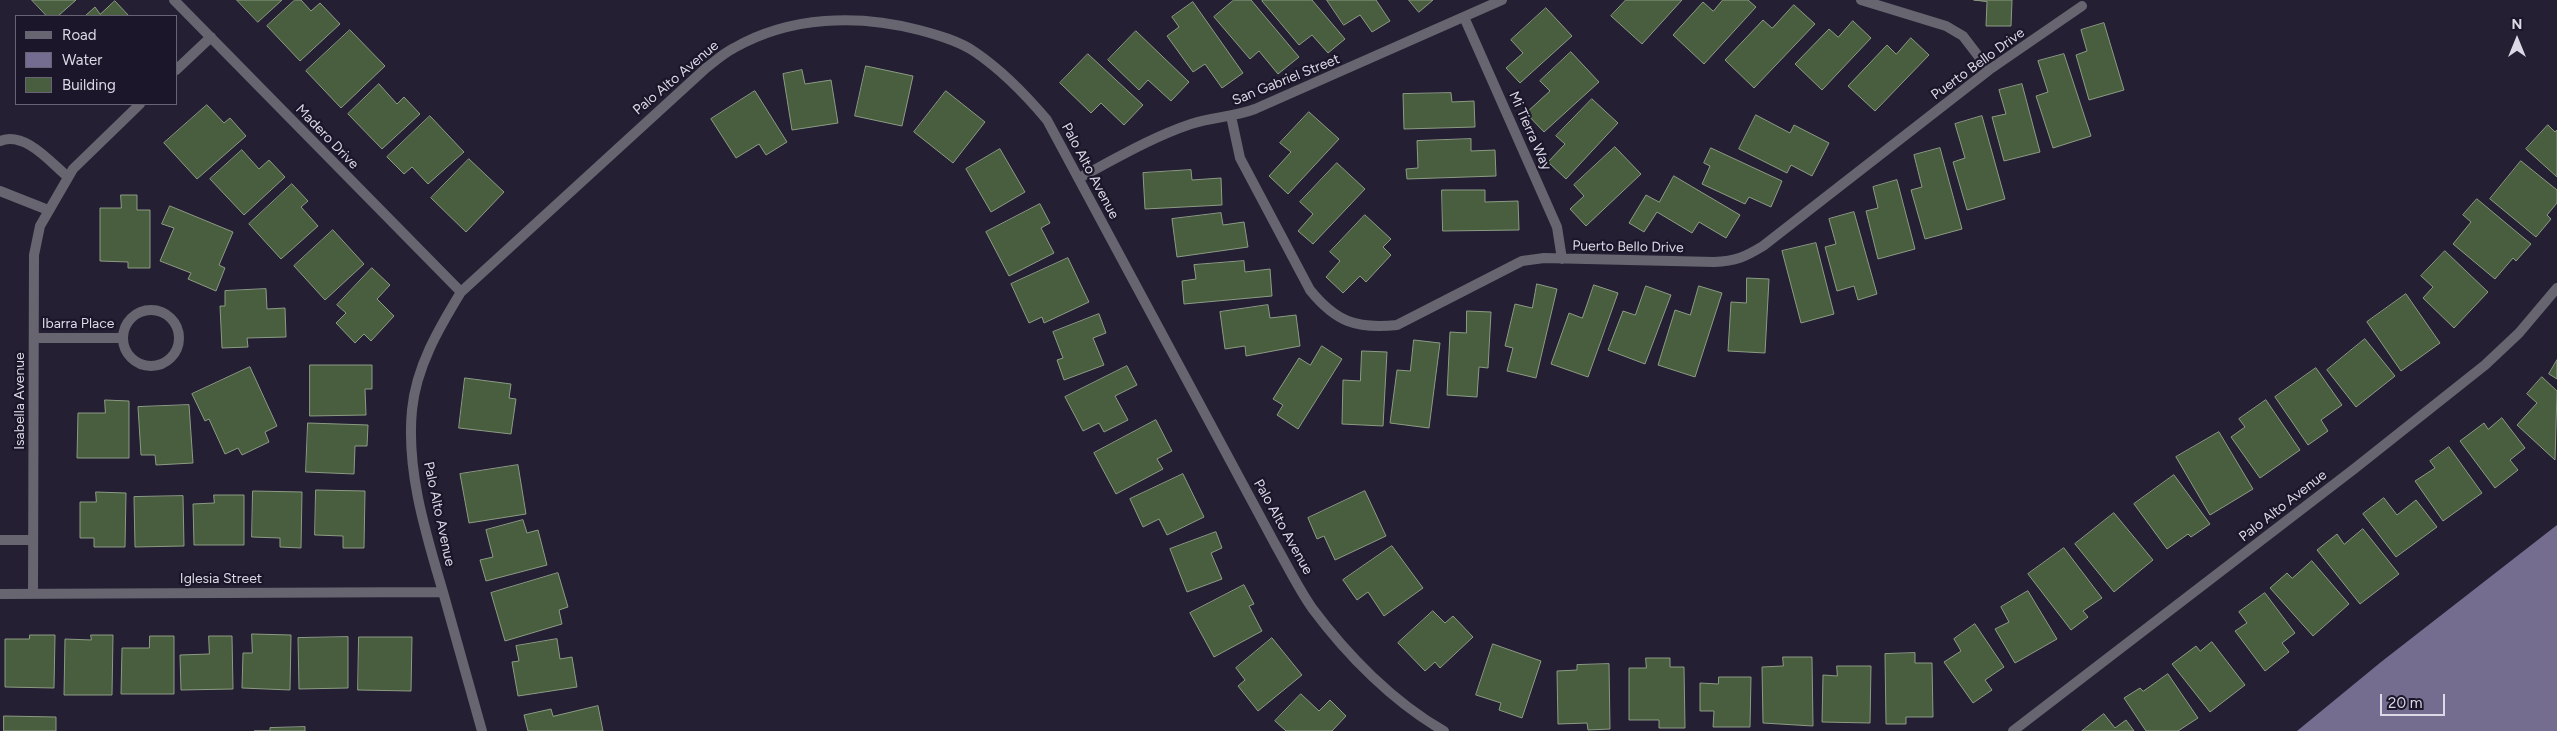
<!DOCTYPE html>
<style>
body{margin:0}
#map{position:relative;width:2557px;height:731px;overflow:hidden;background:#241f33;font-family:Figtree,sans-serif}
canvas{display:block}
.legend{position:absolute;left:15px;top:15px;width:162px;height:90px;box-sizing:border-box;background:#1b1629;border:1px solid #686475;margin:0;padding:6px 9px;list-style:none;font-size:15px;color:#dcd9e7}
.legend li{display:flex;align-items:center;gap:10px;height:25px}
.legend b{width:25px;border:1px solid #686475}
.north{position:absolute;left:2492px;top:15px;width:50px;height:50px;-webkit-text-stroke:4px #1b1629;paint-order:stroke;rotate:0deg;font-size:14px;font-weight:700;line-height:20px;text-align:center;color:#dcd9e7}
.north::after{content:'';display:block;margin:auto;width:18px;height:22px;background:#dcd9e7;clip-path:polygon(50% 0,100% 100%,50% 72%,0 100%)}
.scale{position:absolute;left:2380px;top:694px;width:65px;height:22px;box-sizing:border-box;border:2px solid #dcd9e7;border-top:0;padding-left:6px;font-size:15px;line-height:18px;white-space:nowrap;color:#dcd9e7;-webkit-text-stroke:4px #1b1629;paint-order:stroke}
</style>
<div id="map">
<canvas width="2557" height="731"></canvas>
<ul class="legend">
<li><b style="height:6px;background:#676570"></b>Road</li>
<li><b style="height:14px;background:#756d90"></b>Water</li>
<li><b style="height:14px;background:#495e3e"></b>Building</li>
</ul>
<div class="north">N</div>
<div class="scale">20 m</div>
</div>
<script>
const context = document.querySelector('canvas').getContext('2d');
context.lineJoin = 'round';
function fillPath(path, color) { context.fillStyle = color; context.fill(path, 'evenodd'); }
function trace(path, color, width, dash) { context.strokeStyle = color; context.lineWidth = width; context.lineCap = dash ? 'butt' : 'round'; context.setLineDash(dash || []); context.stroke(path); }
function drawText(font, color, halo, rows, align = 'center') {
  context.font = font + ' Figtree,sans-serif'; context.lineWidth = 4.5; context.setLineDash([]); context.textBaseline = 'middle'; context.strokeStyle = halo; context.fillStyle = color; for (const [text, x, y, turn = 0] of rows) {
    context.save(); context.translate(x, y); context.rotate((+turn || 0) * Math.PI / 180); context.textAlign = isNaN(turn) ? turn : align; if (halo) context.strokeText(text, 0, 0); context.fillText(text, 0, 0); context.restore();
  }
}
fillPath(new Path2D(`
 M2557 525V731H2297L2381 662Z`), '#756d90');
const building = new Path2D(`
 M32 0H76L58 16H47Z
 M237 0H282L258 22Z
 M295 0H301L311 11 320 3 340 24 300 61 267 26Z
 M1234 0H1251L1299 57 1278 74 1259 51 1250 59 1214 17Z
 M1264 0H1312L1345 39 1328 53 1312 35 1299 45 1262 1Z
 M1327 0H1376L1390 21 1372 32 1360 15 1344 25Z
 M1409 0H1433L1419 12Z
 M1626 0H1682L1642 44 1611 16Z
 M1723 0H1748L1756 7 1704 64 1673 35 1703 2 1713 11Z
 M1974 0H2012L2011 26H1986L1987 2Z
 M115 1 129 16H85L95 7 100 14Z
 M1193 2 1243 73 1222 88 1205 64 1193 72 1167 36 1179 27 1172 17Z
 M1794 5 1815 24 1754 88 1725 60 1763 20 1772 28Z
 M1546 8 1572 36 1520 83 1506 68 1523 53 1511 40Z
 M1853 21 1871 38 1822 90 1795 64 1829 29 1838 37Z
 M2104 23 2124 90 2089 100 2076 55 2087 51 2081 30Z
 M350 30 385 66 341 108 306 71Z
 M1136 31 1189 82 1171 101 1148 80 1139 90 1108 60Z
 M1911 38 1929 55 1875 111 1848 86 1887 45 1896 54Z
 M1571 52 1599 82 1544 132 1526 113 1550 91 1540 81Z
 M1088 54 1143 105 1124 125 1101 103 1091 113 1060 83Z
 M2064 54 2091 136 2053 148 2036 96 2048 92 2038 61Z
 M866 66 913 76 902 126 855 116Z
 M802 70 805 84 831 80 838 123 792 130 783 74Z
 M379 84 397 104 404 97 420 114 382 149 348 114Z
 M2022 84 2040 152 2004 161 1992 117 2006 114 1999 90Z
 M755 91 787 142 766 155 759 144 736 158 711 119Z
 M946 91 985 122 953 163 914 132Z
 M1451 93 1452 102 1474 101 1475 127 1404 129 1403 94Z
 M1592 99 1618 123 1566 179 1548 162 1565 144 1556 136Z
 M207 105 224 123 230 118 246 136 197 179 164 143Z
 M1309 112 1339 139 1288 194 1269 176 1291 152 1280 143Z
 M1756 115 1790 133 1794 125 1829 143 1812 176 1791 165 1787 173 1739 149Z
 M430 116 464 152 428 184 412 167 404 174 387 157Z
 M1982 116 2005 199 1967 210 1953 162 1965 158 1955 124Z
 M2548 125 2555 132 2557 130V177L2526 149Z
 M1471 139V151L1495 150 1496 176 1407 179 1406 169 1418 168 1417 141Z
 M1615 147 1641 174 1586 226 1570 209 1584 196 1574 185Z
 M1711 148 1782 181 1771 207 1749 197 1745 204 1702 184 1710 166 1704 163Z
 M1940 148 1962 229 1925 239 1911 190 1922 187 1914 155Z
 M1000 149 1025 192 991 212 966 169Z
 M242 150 259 169 269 160 285 177 244 215 210 179Z
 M469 159 504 192 466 232 431 198Z
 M2521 161 2557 190V203L2547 215 2551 219 2536 237 2490 199Z
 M1337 163 1365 189 1313 244 1298 231 1313 214 1300 202Z
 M1191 170 1192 180 1221 178 1222 205 1145 209 1143 173Z
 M1674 176 1740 215 1726 238 1699 222 1692 233 1657 212 1644 232 1629 223 1646 195 1659 202Z
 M1897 180 1915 249 1878 259 1866 211 1878 208 1873 187Z
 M292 184 308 201 301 207 318 226 281 259 249 224Z
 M1442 190H1485V202L1518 201 1519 230 1443 231Z
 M121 195H137V210H150V268H128V262L100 261V208H121Z
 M2477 199 2531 244 2516 261 2513 258 2495 279 2453 244 2471 222 2463 215Z
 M1040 204 1050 223 1041 228 1054 253 1009 276 986 232Z
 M170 206 233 232 219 265 225 268 216 291 188 279 191 273 160 261 174 228 162 224Z
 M1854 212 1877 294 1858 300 1854 286 1837 291 1825 247 1836 244 1829 219Z
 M1221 213 1223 225 1244 222 1248 247 1177 257 1172 219Z
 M1365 215 1391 239 1383 247 1391 255 1366 282 1360 276 1343 293 1326 277 1340 261 1330 252Z
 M333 230 364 264 325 300 294 266Z
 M1816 243 1834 314 1801 323 1782 251Z
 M2445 251 2488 292 2454 328 2423 298 2433 287 2421 276Z
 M1068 258 1089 302 1044 323 1042 317 1029 323 1011 284Z
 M1244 261 1245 272 1270 269 1272 296 1184 304 1182 281 1196 279 1194 265Z
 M372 268 390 285 377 299 394 316 371 341 364 334 355 343 336 323 346 313 337 305Z
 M1747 278 1769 279 1765 353 1728 351 1731 302 1746 303Z
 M1537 284 1557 289 1536 378 1507 371 1513 348 1505 346 1515 304 1532 308Z
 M1594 285 1618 293 1588 377 1551 364 1569 313 1582 318Z
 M1646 286 1671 295 1645 364 1608 350 1623 311 1635 315Z
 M1699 286 1722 293 1695 377 1658 365 1675 310 1690 315Z
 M266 289 267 309 285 308 286 337 247 338 248 347 222 348 220 306H225V291Z
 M2406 294 2440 343 2401 371 2367 322Z
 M1268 305 1270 318 1296 315 1300 346 1246 356 1245 346 1225 349 1220 312Z
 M1467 311 1491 312 1488 368 1479 367 1477 397 1447 395 1450 332 1466 333Z
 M1099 314 1106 333 1093 338 1104 365 1064 380 1057 360 1063 358 1053 332Z
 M2365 339 2395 376 2356 407 2327 370Z
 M1414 340 1440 343 1429 428 1390 423 1397 370 1410 371Z
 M1322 346 1342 359 1298 429 1277 415 1283 405 1273 399 1299 358 1310 365Z
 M1362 351 1387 352 1383 426 1342 424 1343 380 1360 381Z
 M2557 360V379L2549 374Z
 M310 365H372V389H365L366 415 310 416Z
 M1127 366 1137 385 1115 396 1128 420 1104 432 1099 423 1083 431 1065 397Z
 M250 367 277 426 265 432 269 442 242 455 238 448 225 454 209 419 205 421 192 394Z
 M2316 368 2342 405 2321 420 2328 431 2308 445 2275 397Z
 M2542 377 2557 391 2555 460 2517 425 2537 403 2527 394Z
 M465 378 511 384 509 398 516 399 511 434 459 428Z
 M105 400 129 401V458H77L78 413H105Z
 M2266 400 2300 450 2260 478 2231 437 2245 427 2239 419Z
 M189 405 193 463 156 465 155 455H141L138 407Z
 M2502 418 2525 448 2510 460 2518 470 2495 488 2460 441 2484 423 2488 429Z
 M1156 420 1172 451 1157 459 1163 469 1116 494 1094 453Z
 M308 423 368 425 367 446H355L354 474 306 472Z
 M2219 432 2253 489 2210 515 2176 457Z
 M2449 447 2482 493 2443 521 2415 481 2435 468 2430 461Z
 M518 465 526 514 469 523 460 474Z
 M1183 474 1204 517 1167 535 1159 519 1143 527 1130 499Z
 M2174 475 2210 524 2191 537 2188 534 2167 549 2134 504Z
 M316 490 365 491 364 548H343V536L315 535Z
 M253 491 302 492 301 548 280 547V538L252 537Z
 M1365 491 1386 536 1335 560 1324 536 1317 539 1308 518Z
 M96 492 126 493 125 547H94V538H80V502H96Z
 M214 495H244V545H194L193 504 214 503Z
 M183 496 184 546 135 547 134 497Z
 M2384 498 2397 515 2416 500 2437 527 2396 557 2363 514Z
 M2114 513 2153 560 2114 592 2075 544Z
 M523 520 527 533 538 530 547 565 486 581 480 560 493 557 486 530Z
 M2363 529 2399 574 2360 604 2317 550 2337 534 2344 544Z
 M1216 532 1222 548 1211 553 1222 579 1187 592 1170 549Z
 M1392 546 1423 588 1384 616 1368 592 1357 600 1343 580Z
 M2064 548 2102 598 2083 611 2088 617 2071 630 2028 574Z
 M2312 561 2349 604 2313 636 2270 588 2287 573 2292 578Z
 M558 573 568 607 559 610 562 624 505 641 491 593Z
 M1244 585 1254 604 1249 606 1262 631 1214 657 1190 613Z
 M2028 591 2057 639 2015 663 1995 629 2009 622 2001 607Z
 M2265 593 2295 633 2282 643 2289 652 2265 671 2235 631 2247 623 2239 612Z
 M1433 611 1445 623 1453 616 1473 637 1440 668 1435 662 1425 671 1398 643Z
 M1975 624 2004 667 1985 680 1992 690 1973 703 1944 662 1961 651 1954 639Z
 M252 634 291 635 290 690 242 688 243 653H252Z
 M30 635H55L54 688 5 687V639H29Z
 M91 635H113L112 695H64L65 639 91 640Z
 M150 636H174V694H121L122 648H149Z
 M209 636H232L233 689 181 690 180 655 209 654Z
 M348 637V688L299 689 298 638Z
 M359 637H412L411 691 358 690Z
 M1272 638 1302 675 1258 711 1238 686 1245 680 1236 668Z
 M557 639 560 659 572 657 577 687 518 696 512 662 519 661 516 646Z
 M2212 642 2245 685 2210 712 2172 664 2196 646 2200 651Z
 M1493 644 1541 661 1522 718 1499 710 1501 703 1476 695Z
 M1915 653V663H1932L1933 717H1906V724H1886L1885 654Z
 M1783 657H1812L1813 726 1763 723 1762 667 1783 666Z
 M1646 658H1670V667H1684L1685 728H1659V720H1629V668H1646Z
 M1609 664 1610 729 1588 730 1587 723 1558 724 1557 671 1577 670V665Z
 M1837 666H1871L1870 723 1822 722 1823 675 1837 676Z
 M2168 674 2198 718 2178 731H2146L2124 698 2140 688 2143 691Z
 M1719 677H1751L1750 727H1713L1714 711H1700V683L1718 684Z
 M1301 694 1319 711 1330 700 1346 716 1332 731H1286L1275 721Z
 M598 706 603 731H528L524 715 551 709 553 716Z
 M2104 714 2115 728 2126 720 2134 731H2082Z
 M4 716 56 717V731H4Z
 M305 727V731H254H270V728Z`);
fillPath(building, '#495e3e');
trace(building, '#8c9b84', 1);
trace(new Path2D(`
 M174 0 461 292
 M1861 0 1946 26 1963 36 1989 70
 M1464 17 1557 227 1562 259
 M176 70 211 37
 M1231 116 1240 158 1310 290C1336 322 1356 329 1397 325L1522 261 1544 258 1714 262C1736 261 1745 257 1763 246L1989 70 2082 6
 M0 141C25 131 50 162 68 177
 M1079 178C1115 159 1152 137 1191 124 1212 117 1234 117 1255 109L1502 0
 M0 191 48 210
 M123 338a28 28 0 1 1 56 0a28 28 0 1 1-56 0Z
 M34 338H123
 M0 540H33
 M33 593 34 255 40 226 73 169 140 104
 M0 594 443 592
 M482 731C469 685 456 639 443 592 426 534 406 471 412 410 416 367 439 328 461 292L706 68C715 61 724 53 734 48 790 16 858 14 919 30 938 35 959 41 975 52 1003 71 1026 95 1047 120L1275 544C1287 565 1298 588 1312 608 1347 655 1393 702 1444 731
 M2013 731 2354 469 2485 365 2519 333 2557 288`), '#676570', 10);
drawText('14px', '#dcd9e7', '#1b1629', [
 ["Puerto Bello Drive",1978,64,-36],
 ["Palo Alto Avenue",676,78,-40],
 ["San Gabriel Street",1286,80,-22],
 ["Mi Tierra Way",1530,131,66],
 ["Madero Drive",327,137,46],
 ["Palo Alto Avenue",1090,171,62],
 ["Puerto Bello Drive",1628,247,1],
 ["Ibarra Place",78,324],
 ["Isabella Avenue",20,401,-90],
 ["Palo Alto Avenue",2283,506,-38],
 ["Palo Alto Avenue",439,514,78],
 ["Palo Alto Avenue",1283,527,61],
 ["Iglesia Street",221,579]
]);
</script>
